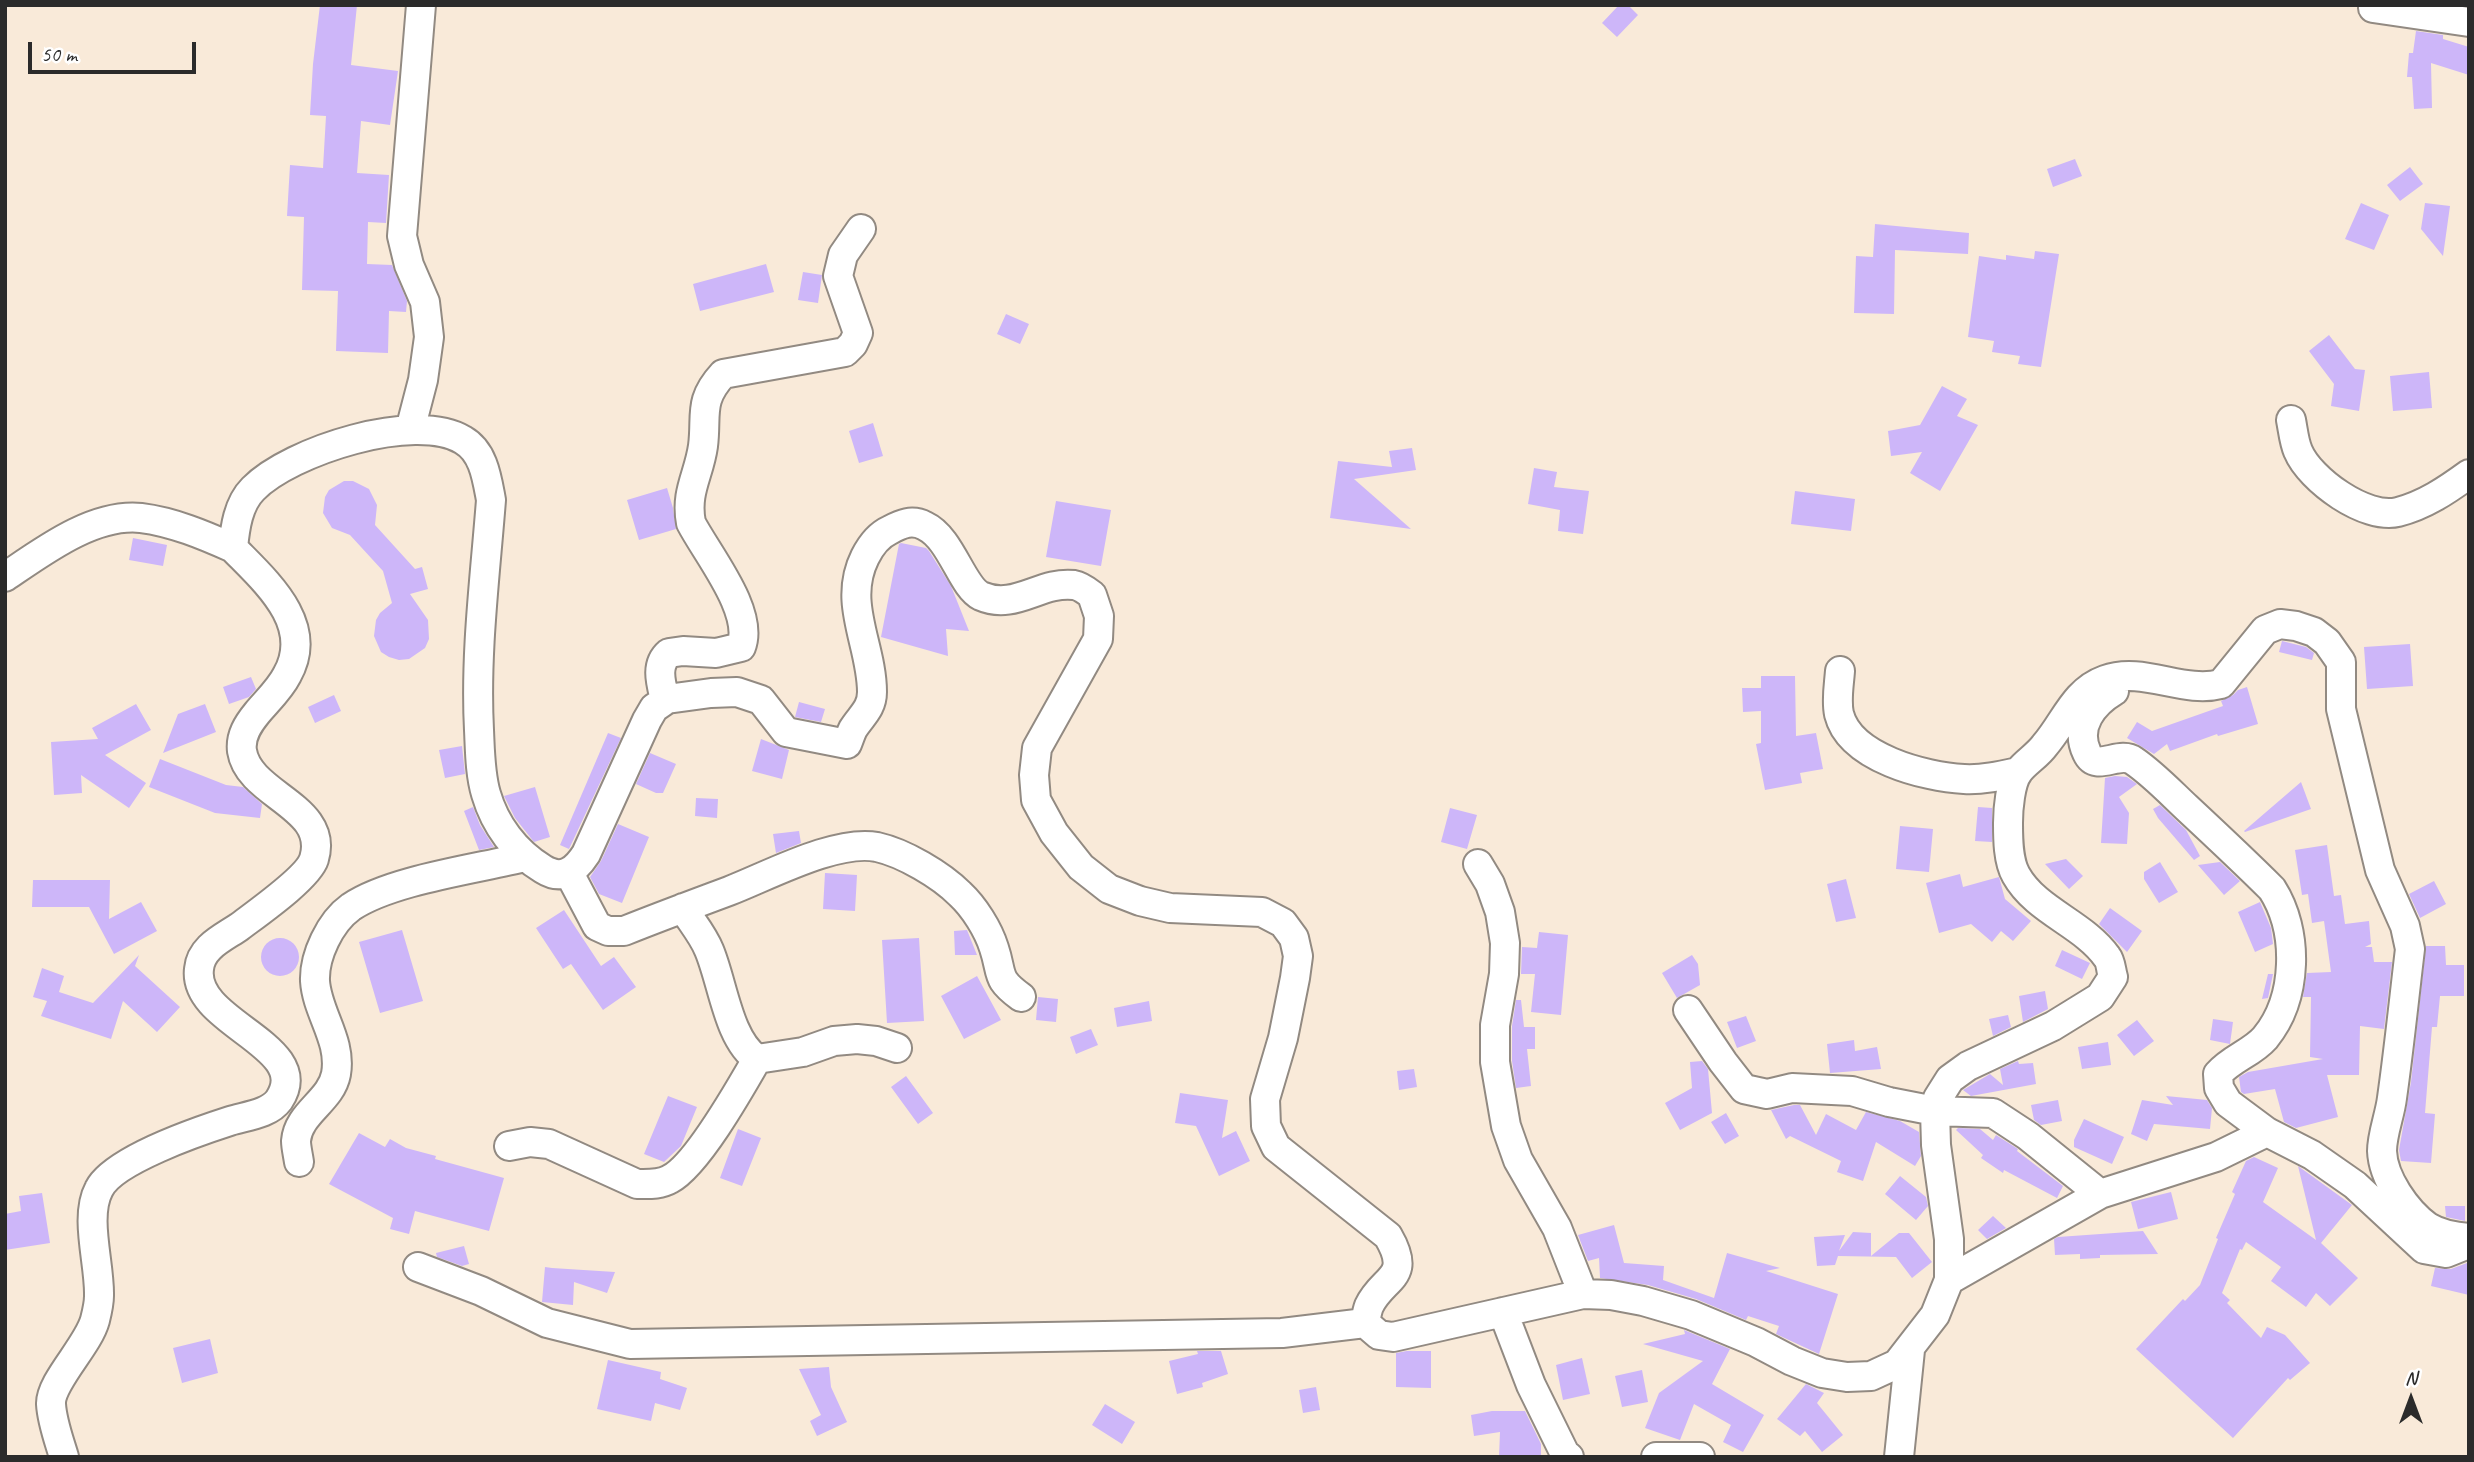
<!DOCTYPE html>
<style>
body{margin:0}
#map{position:relative;width:2474px;height:1462px;overflow:hidden;background:#f9ead9;font-family:Caveat,sans-serif}
canvas{display:block}
.frame{position:absolute;inset:0;border:7px solid #2b2b2b;pointer-events:none}
.north{position:absolute;left:2376px;top:1364px;width:70px;height:70px;-webkit-text-stroke:5px #fff;paint-order:stroke;rotate:0deg;font-size:19px;font-weight:700;line-height:28px;text-align:center;color:#2b2b2b}
.north::after{content:'';display:block;margin:auto;width:24px;height:32px;background:#2b2b2b;clip-path:polygon(50% 0,100% 100%,50% 72%,0 100%)}
.scale{position:absolute;left:28px;top:42px;width:168px;height:32px;box-sizing:border-box;border:4px solid #2b2b2b;border-top:0;padding-left:9px;font-size:21px;line-height:24px;white-space:nowrap;color:#2b2b2b;-webkit-text-stroke:5px #fff;paint-order:stroke}
</style>
<div id="map">
<canvas width="2474" height="1462"></canvas>
<div class="frame"></div>
<div class="north">N</div>
<div class="scale">50 m</div>
</div>
<script>
const context = document.querySelector('canvas').getContext('2d');
context.lineJoin = 'round';
function fillPath(path, color) { context.fillStyle = color; context.fill(path, 'evenodd'); }
function trace(path, color, width, dash) { context.strokeStyle = color; context.lineWidth = width; context.lineCap = dash ? 'butt' : 'round'; context.setLineDash(dash || []); context.stroke(path); }
fillPath(new Path2D(`
 M320 5H357L351 65 398 71 390 125 361 121 357 173 389 175 386 223 368 222 367 264 392 265 407 301 406 312 389 311 388 353 336 351 338 291 302 290 304 217 287 216 290 165 323 168 326 116 310 115 313 64Z
 M1619 5H1628L1638 15 1617 37 1602 23Z
 M2416 31 2443 35V39L2469 47V75L2431 63 2432 108 2414 109 2412 77H2407L2409 53H2413Z
 M2075 159 2082 176 2053 187 2047 169Z
 M2410 167 2423 184 2400 201 2387 185Z
 M2361 203 2389 215 2374 250 2345 239Z
 M2425 203 2450 206 2443 256 2421 229Z
 M1875 224 1969 233 1968 254 1895 250 1894 314 1854 313 1856 256 1873 257Z
 M2035 251 2059 254 2041 367 2018 364 2020 356 1992 352 1994 341 1968 337 1979 256 2006 260V255L2034 259Z
 M766 264 774 292 700 311 693 284Z
 M803 272 822 275 818 303 798 300Z
 M1006 314 1029 324 1020 344 997 334Z
 M2329 335 2355 369 2365 370 2359 411 2331 406 2334 384 2309 351Z
 M2429 372 2432 408 2393 411 2390 376Z
 M1942 386 1967 399 1957 416 1978 425 1940 491 1910 473 1922 452 1891 456 1888 431 1920 425Z
 M873 423 883 456 859 463 849 431Z
 M1412 448 1416 470 1354 479 1411 529 1330 518 1338 461 1392 467 1389 451Z
 M1534 468 1557 472 1554 487 1589 491 1583 534 1558 531 1560 510 1528 504Z
 M344 481H353L369 489 377 505 375 525 415 569 422 567 428 589 410 594 428 620 429 639 425 648 409 659 399 660 389 657 381 652 374 636 376 620 380 613 392 603 383 571 350 535 332 528 323 513 325 497 329 490Z
 M667 488 673 508 676 529 639 540 627 500Z
 M1795 491 1855 499 1851 531 1791 524Z
 M1056 501 1111 510 1101 566 1046 557Z
 M133 538 167 545 163 566 129 560Z
 M901 543 926 548 929 551 951 586 969 631 946 629 948 656 881 637 899 544Z
 M2282 641 2306 647 2314 653 2312 660 2279 652Z
 M2410 644 2413 686 2367 689 2364 647Z
 M1761 676H1795L1796 736 1816 733 1823 769 1800 773 1802 783 1765 790 1756 744 1761 743V711L1743 712 1742 688H1761Z
 M251 677 256 689 249 697 229 704 223 687Z
 M2247 687 2258 724 2218 736 2217 734 2170 751 2167 744 2154 754 2127 738 2137 722 2152 731 2223 706 2221 701 2233 695 2238 690Z
 M334 695 341 711 315 723 308 707Z
 M799 702 825 709 821 722 795 717Z
 M136 704 151 730 105 755 146 783 129 808 81 775 82 793 54 795 51 742 98 739 92 728Z
 M205 704 216 732 163 753 178 714Z
 M608 733 621 738 569 849 560 845Z
 M761 739 789 750 782 779 752 771Z
 M462 746 465 774 445 778 439 750Z
 M650 753 676 764 663 793H656L636 784Z
 M160 759 226 785 243 787 262 804 260 818 215 813 149 787Z
 M2115 776 2127 777 2137 784 2119 797 2129 813 2127 844 2101 843 2105 778Z
 M2301 782 2311 809 2245 832 2244 831Z
 M535 787 550 837 534 842 515 818 504 796Z
 M696 798 718 799 717 818 695 816Z
 M2160 805 2186 830 2200 856 2194 860 2158 818 2153 809Z
 M473 807 480 825 494 847 479 850 464 811Z
 M1978 807 1992 808V842L1975 841Z
 M1450 808 1477 815 1467 849 1441 842Z
 M618 824 649 837 622 903 599 894 590 877 601 861Z
 M1900 826 1933 829 1929 872 1896 869Z
 M799 831 801 843 776 853 773 834Z
 M2327 845 2334 896 2341 895 2345 924 2369 921 2371 944 2365 947H2372L2374 962H2392L2384 1029 2360 1026 2359 1075H2327L2338 1117 2296 1128 2284 1122 2275 1089 2244 1094 2241 1092 2239 1077 2248 1072 2323 1059 2310 1057 2311 997H2303L2307 973 2331 972 2324 921 2312 923 2308 894 2302 895 2295 850Z
 M2066 859 2083 876 2069 889 2045 864Z
 M2160 862 2178 892 2159 903 2144 879V872Z
 M2220 862 2240 881 2224 895 2198 865Z
 M825 873 857 875 855 911 823 909Z
 M1960 874 1963 887 1999 877 2005 899 2031 921 2013 941 2001 931 1992 942 1971 924 1939 933 1926 883Z
 M1846 879 1856 918 1836 922 1827 884Z
 M33 880H110L109 919 141 902 157 931 114 954 89 907H32Z
 M2434 881 2446 904 2420 918 2409 894Z
 M2260 902 2271 928 2273 944 2255 952 2238 912Z
 M2110 908 2142 931 2127 952 2099 924Z
 M564 910 601 966 614 957 636 987 603 1010 571 964 563 969 536 928Z
 M402 930 423 1001 380 1013 359 942Z
 M967 930 977 955H955L954 931Z
 M1539 932 1568 935 1561 1015 1531 1012 1535 974H1521L1522 947 1537 948Z
 M261 957a19 19 0 1 1 38 0a19 19 0 1 1-38 0Z
 M919 938 924 1021 887 1023 882 940Z
 M2426 946H2445L2446 965H2464V996H2440L2437 1027H2432L2425 1113 2435 1114 2431 1163 2401 1161 2399 1150 2411 1082Z
 M2062 950 2090 963 2082 979 2055 966Z
 M139 955 135 966 180 1007 157 1032 123 1001 111 1039 41 1016 47 1001 33 997 42 968 64 976 59 992 93 1003Z
 M1692 955 1698 964 1700 985 1677 998 1662 973Z
 M2268 974H2273L2268 998 2262 999Z
 M977 976 1001 1020 964 1039 941 996Z
 M2045 991 2048 1009 2023 1022 2019 996Z
 M1038 997 1058 999 1056 1022 1036 1020Z
 M1516 1000H1521L1524 1027H1535V1049H1527L1531 1086 1516 1088 1512 1061V1026Z
 M1149 1001 1152 1021 1117 1027 1114 1008Z
 M2008 1015 2011 1027 1993 1036 1989 1019Z
 M1746 1016 1756 1041 1737 1048 1727 1022Z
 M2213 1019 2233 1022 2230 1044 2210 1040Z
 M2137 1020 2154 1041 2134 1056 2117 1035Z
 M1091 1029 1098 1045 1076 1054 1070 1037Z
 M1854 1040 1855 1051 1877 1047 1881 1069 1830 1073 1827 1044Z
 M2108 1042 2111 1065 2082 1069 2078 1047Z
 M1702 1061 1708 1069 1712 1113 1680 1130 1665 1103 1692 1088 1690 1062Z
 M2018 1061 2019 1064 2033 1063 2036 1084 1971 1096 1963 1090 1990 1074 2003 1085 2000 1069Z
 M1414 1069 1417 1087 1399 1090 1397 1071Z
 M906 1076 933 1113 918 1124 891 1087Z
 M1180 1093 1228 1100 1222 1138 1236 1131 1250 1161 1219 1176 1196 1126 1175 1123Z
 M668 1096 697 1107 681 1146 664 1162 644 1154Z
 M2166 1096 2207 1100 2212 1108 2210 1129 2154 1124 2147 1141 2131 1134 2142 1100 2173 1105Z
 M2058 1100 2062 1121 2041 1125 2034 1120 2031 1105Z
 M1794 1105H1800L1816 1135 1826 1114 1856 1130 1866 1112 1900 1121 1919 1132 1921 1156 1915 1166 1876 1142 1863 1181 1837 1172 1841 1161 1790 1136 1786 1139 1771 1110Z
 M1726 1113 1739 1136 1725 1144 1711 1122Z
 M2084 1119 2124 1137 2112 1164 2074 1147V1140Z
 M1958 1128 1980 1129 1993 1140 1996 1135 2018 1149 2017 1151 2063 1186 2057 1198 2004 1170 2003 1173 1981 1158 1983 1155 1956 1130Z
 M738 1129 761 1138 742 1186 720 1178Z
 M359 1133 385 1147 390 1139 406 1148 436 1156 435 1159 504 1178 489 1231 415 1211 409 1234 390 1229 393 1218 329 1184Z
 M2254 1157 2278 1168 2263 1202 2316 1240 2298 1166 2352 1205 2321 1243 2358 1278 2330 1306 2316 1293 2306 1307 2271 1281 2281 1267 2246 1242 2242 1250 2240 1249 2222 1293 2230 1300 2227 1303 2261 1338 2267 1327 2285 1335 2310 1363 2290 1380 2288 1378 2233 1438 2136 1349 2183 1299 2185 1301 2200 1285 2218 1239 2216 1238 2235 1194 2232 1192 2246 1161Z
 M1900 1176 1926 1197 1928 1206 1916 1220 1885 1194Z
 M2171 1192 2178 1219 2138 1229 2131 1202Z
 M42 1193 50 1243 5 1250V1214L21 1211 19 1196Z
 M2445 1206H2465V1221L2446 1217Z
 M1993 1216 2006 1228 1987 1239 1978 1230Z
 M1614 1225 1624 1263 1664 1266 1663 1280 1714 1298 1727 1253 1780 1268 1766 1271 1838 1294 1819 1354 1776 1334 1779 1326 1748 1316 1746 1320 1696 1299 1648 1285 1600 1278 1599 1258 1588 1261 1578 1235Z
 M2143 1231 2158 1254 2100 1255V1258L2080 1259V1254L2055 1255 2054 1239 2058 1237Z
 M1853 1232 1871 1233V1256L1899 1233H1909L1932 1262 1912 1278 1896 1257 1838 1256 1835 1265 1817 1266 1814 1237 1845 1235 1839 1251Z
 M464 1246 469 1264 462 1266 437 1257 436 1253Z
 M2467 1263H2469V1295L2431 1286 2435 1268 2451 1269Z
 M545 1267 552 1268 615 1272 607 1293 574 1282 573 1305 542 1302Z
 M1684 1330 1730 1349 1712 1384 1764 1415 1743 1452 1723 1442 1731 1425 1694 1404 1680 1440 1645 1428 1659 1393 1703 1361 1643 1344 1685 1334Z
 M210 1339 218 1373 182 1383 173 1348Z
 M1197 1351H1221L1228 1374 1202 1383 1203 1387 1177 1394 1169 1361 1198 1354Z
 M1407 1351H1431V1388L1396 1387V1353Z
 M1582 1358 1590 1394 1563 1400 1556 1365Z
 M608 1360 661 1372 660 1379 687 1388 680 1410 655 1403 651 1421 597 1409Z
 M829 1367 831 1387 847 1422 817 1436 810 1421 821 1415 799 1369Z
 M1642 1370 1648 1402 1622 1407 1615 1376Z
 M1806 1384 1824 1393 1817 1403 1843 1435 1822 1452 1805 1431 1800 1436 1777 1419Z
 M1316 1387 1320 1410 1303 1413 1299 1390Z
 M1105 1404 1135 1422 1122 1444 1092 1425Z
 M1492 1411H1525L1541 1444V1457H1499L1500 1432 1474 1436 1471 1415Z`), '#cdb6f9');
const minor = new Path2D(`
 M2373 8 2469 22
 M2291 420C2293 430 2294 442 2298 451 2310 480 2366 520 2398 512 2425 505 2447 490 2469 474
 M410 430 423 380 429 337 425 302 409 265 402 236 421 5
 M5 577C42 552 93 513 141 518 173 522 204 535 233 548
 M1840 671C1839 685 1836 700 1839 714 1850 758 1925 777 1964 779 1982 780 2000 776 2018 772
 M2114 691C2094 703 2074 726 2087 753 2096 773 2119 750 2134 761 2153 774 2170 792 2186 807 2215 834 2244 861 2272 889 2299 931 2298 998 2265 1038 2252 1053 2232 1058 2218 1074L2219 1088 2228 1103 2267 1132 2312 1155 2355 1185 2424 1249 2446 1253 2461 1247 2467 1242
 M665 700C661 683 655 665 669 653L683 651 716 653 741 647C755 612 707 554 691 523 685 492 699 475 703 446 707 415 698 401 723 374L845 352 853 344 858 333 838 276 843 255 861 229
 M1478 864 1490 884 1500 912 1505 943 1504 974 1495 1025V1062L1506 1126 1518 1160 1557 1228 1583 1294
 M569 873 597 926 608 931H624C659 917 694 904 729 891 768 876 836 839 877 847 904 853 941 875 960 894 974 907 988 929 994 948 1003 975 995 978 1021 997
 M683 908C691 921 703 935 709 950 723 983 728 1039 757 1059L803 1052 834 1041 857 1039 876 1041 897 1048
 M1688 1010 1723 1062 1744 1089 1767 1094 1792 1088 1852 1091 1889 1102 1935 1111 1993 1113 2028 1136 2100 1194
 M509 1146 530 1142 549 1144 637 1184C648 1184 660 1185 670 1179 697 1165 741 1087 757 1059
 M299 1162C298 1155 296 1147 296 1141 298 1113 331 1101 336 1074 342 1040 317 1013 315 981 314 956 330 922 351 907 391 880 476 869 525 857
 M418 1267 481 1291 547 1323 630 1344 1282 1333 1365 1323
 M1949 1280 2100 1194 2216 1157 2267 1132
 M1503 1312 1531 1385 1565 1454 1569 1457
 M64 1457C59 1440 52 1422 51 1404 50 1382 88 1346 95 1320 97 1312 99 1304 99 1296 100 1264 84 1217 99 1189 113 1160 199 1131 230 1121 246 1116 269 1114 279 1100 315 1045 192 1024 199 969 201 947 223 938 239 927 256 914 308 878 314 859 330 806 249 796 242 751 240 736 248 724 257 713 267 701 280 689 287 675 316 624 265 581 233 548 235 528 238 504 253 489 290 451 415 411 463 440 484 452 487 479 491 500 485 577 475 654 479 730 480 751 480 774 486 794 495 825 515 852 543 869 562 881 575 871 586 854L647 720 654 708 667 699 711 693 737 692 761 700 786 732 847 744C849 739 851 733 853 729 861 716 872 709 872 692 872 645 842 603 865 557 870 547 879 535 890 530 901 524 912 519 925 526 951 538 962 587 981 596 1015 611 1040 581 1074 585 1080 586 1087 591 1092 595L1099 616 1098 639 1037 748 1034 775 1036 800 1054 833 1081 867 1109 889 1140 901 1170 908 1262 912 1283 923 1294 938 1298 956 1295 978 1283 1038 1265 1099 1266 1126 1276 1147 1388 1236C1413 1279 1383 1276 1369 1306 1367 1311 1366 1318 1365 1323L1379 1335 1393 1337 1583 1294 1611 1295 1643 1301 1691 1315 1756 1342 1792 1361 1822 1373 1847 1377 1871 1376 1897 1364 1935 1315 1949 1280V1239L1936 1145 1935 1111 1938 1098 1950 1079 1968 1066 2053 1026 2100 997 2113 977C2111 971 2111 962 2107 957 2084 924 2036 911 2016 875 2008 861 2008 839 2008 823 2008 810 2010 782 2019 771 2026 762 2038 755 2045 745 2065 722 2074 691 2105 680 2143 666 2183 694 2221 684L2265 630 2280 624 2296 626 2314 632 2327 642 2341 662V709L2380 870 2405 926 2410 949C2404 999 2399 1049 2392 1098 2390 1115 2382 1134 2382 1151 2383 1178 2406 1211 2428 1227 2441 1235 2454 1237 2469 1238
 M1656 1457H1700
 M1899 1457 1910 1350`);
trace(minor, '#928a82', 32);
trace(minor, '#fff', 28);
</script>
